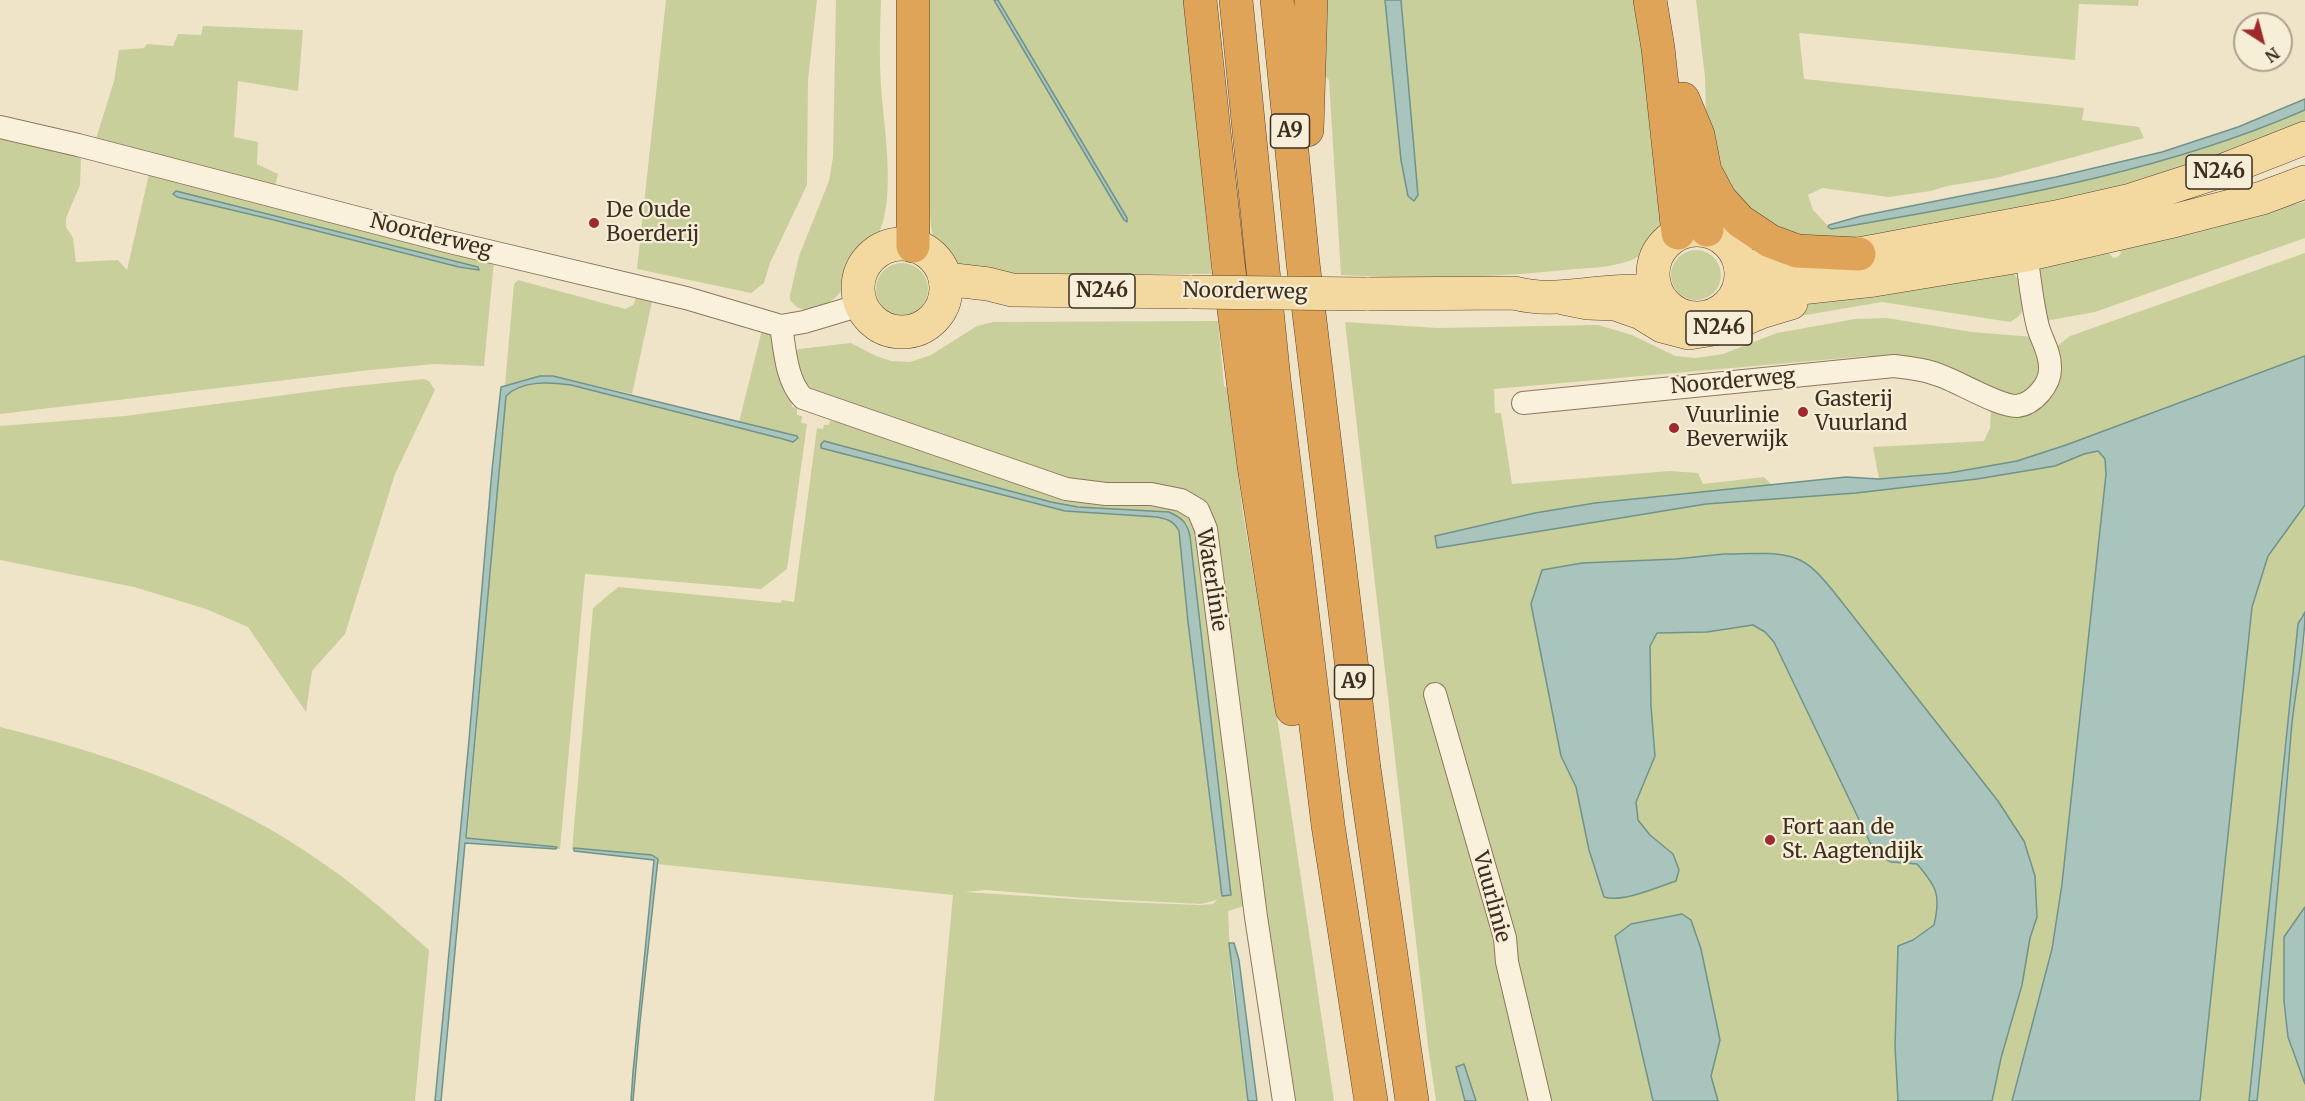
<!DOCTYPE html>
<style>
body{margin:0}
#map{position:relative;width:2305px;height:1101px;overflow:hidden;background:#f0e4c8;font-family:Merriweather,serif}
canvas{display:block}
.north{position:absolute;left:2233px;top:12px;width:60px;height:60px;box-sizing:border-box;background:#f7eed8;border:2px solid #ada18e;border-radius:50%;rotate:144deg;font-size:16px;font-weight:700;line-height:24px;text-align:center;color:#3d2e20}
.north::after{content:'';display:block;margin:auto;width:21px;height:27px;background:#9e2a2b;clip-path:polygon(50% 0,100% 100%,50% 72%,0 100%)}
</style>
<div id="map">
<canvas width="2305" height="1101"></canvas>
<div class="north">N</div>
</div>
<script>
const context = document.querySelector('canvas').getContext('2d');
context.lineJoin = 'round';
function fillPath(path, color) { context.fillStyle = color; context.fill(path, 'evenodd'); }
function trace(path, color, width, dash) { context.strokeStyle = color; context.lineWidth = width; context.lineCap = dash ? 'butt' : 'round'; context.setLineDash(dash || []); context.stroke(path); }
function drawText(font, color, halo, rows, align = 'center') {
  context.font = font + ' Merriweather,serif'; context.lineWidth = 4.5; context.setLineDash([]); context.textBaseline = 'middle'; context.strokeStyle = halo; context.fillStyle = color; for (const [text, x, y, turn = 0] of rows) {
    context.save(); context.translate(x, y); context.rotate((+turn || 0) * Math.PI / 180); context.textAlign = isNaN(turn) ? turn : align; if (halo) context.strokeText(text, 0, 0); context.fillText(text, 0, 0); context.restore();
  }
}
fillPath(new Path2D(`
 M666 0H817L808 80 807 185 770 263 764 283 751 293 637 269Z
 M836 0H881C880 29 879 58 881 87 884 128 896 195 879 233 874 244 861 250 855 261 845 278 846 295 825 304 810 311 801 314 790 300V295L799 256 829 181 833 157Z
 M929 0H1184L1212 274H1115L1109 280 1042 279 964 270 952 263 934 240 931 227 929 198Z
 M1328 0H1634L1638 14 1664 227C1655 240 1645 256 1629 261 1609 268 1586 268 1565 270 1490 278 1416 279 1341 275L1329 80 1325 75Z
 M1696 0H2139L2138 6 2079 4 2075 60 1799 33 1804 79 2084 108 2082 120 2139 127 2144 138 1996 178 1947 186 1931 191 1889 197 1822 188 1808 195 1813 210 1831 229C1991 199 2155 176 2305 110V128L2095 196 1827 245 1750 216 1714 167 1706 113 1705 77Z
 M203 26 303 30 298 91 238 81 234 137 258 142 257 164 278 174 275 186 95 142 114 81 119 50 144 48 147 44 173 46 178 34 201 35Z
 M0 136 74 152 81 159 80 185 66 218V227L73 238 76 262 118 260 127 270 149 174 494 261 484 366 435 364 370 370 0 414Z
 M2305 202V238L2095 312 2045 321 2037 270 2044 267 2109 253 2113 258 2118 257 2121 253 2119 248 2216 222Z
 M1671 275a25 25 0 1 1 50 0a25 25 0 1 1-50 0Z
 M2305 253V612L2300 617 2249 1101H1436L1428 1046 1345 322 1438 328 1598 325 1632 335 1675 356 1696 358 1723 354 1777 333 1855 319 1887 318 1972 332 2034 337 2041 373 2031 391 2017 397 1869 364 1868 356 1494 389 1495 413H1501L1512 484 1669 471 1698 473 1703 484 1764 477 1773 486 1570 507 1550 528 1706 504 2056 466 2084 454 2098 451 2066 445 2017 461 1949 473 1879 479 1873 447 1984 441 1990 428 1991 408 2026 413 2056 347 2070 336Z
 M876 289a26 26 0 1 1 52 0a26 26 0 1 1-52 0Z
 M2013 273C2027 288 2033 311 2010 322L1882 302 1794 317 1785 310 1825 298Z
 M518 280 625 309 633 305 636 298 652 302 632 394 553 376H540L505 385 514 284Z
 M1218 321 1224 386 1227 388 1243 513 1276 710 1334 1101H1287L1214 519 1203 499 1178 490 1089 482 1036 472 817 394C801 382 799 371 795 352L799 349 851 343 876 356 891 361 910 362 931 355 977 326 993 322Z
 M763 326 771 331 791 395 792 407 797 408V415L802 416 801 423 807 424 787 569 761 589 585 574 560 849 467 839 506 396C522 380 550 382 571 385L783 439 797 436 739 422Z
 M424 379 429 381 435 390 395 474 345 634 312 671 306 712 248 627 206 609 134 587 0 560V426L125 416 345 387Z
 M838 416 997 470 1177 504 1202 528 1244 906 1228 911 1231 975 1248 1101H934L953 895 657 864 658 859 652 855 575 848 572 850 593 608 618 587 781 603 782 600 794 602 817 428 823 429 824 425H829L830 421 836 422ZM824 441 1051 502 1078 507 1150 511 1187 523 1190 536 1230 895 1222 896 1188 622 1179 531C1174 521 1167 519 1157 517L1065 511 1042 505 821 448V444ZM986 890 1083 898 1201 904 1217 900 1213 904 1201 905 1121 902 965 892Z
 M2305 638V907L2284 937V1001L2288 1037 2305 1084V1101H2257L2277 902 2292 722Z
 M0 727C115 755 230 796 327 866 363 891 396 921 429 950L415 1101H0Z`), '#c9cf9b');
const water = new Path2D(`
 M994 0H998L1127 218V222L1124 220Z
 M1385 0H1401L1418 195 1414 201 1408 196 1401 160Z
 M2305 99V110C2159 174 2000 199 1844 227L1831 229 1828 227 1829 225 1861 216 2056 177 2162 152 2238 127Z
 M176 191 478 267 479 270 459 267 270 219 177 197 173 194Z
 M2305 356V505L2268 556 2252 607 2200 1101H2012L2052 949 2062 884 2106 474 2105 459 2098 451 2084 454 2055 466 1977 479 1856 493 1706 504 1437 548 1435 536 1535 513 1595 503 1846 477 1879 479 1949 473 2017 461 2066 445Z
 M540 376H553L797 436 798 438 793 442 783 439 571 385C550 382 522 380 506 396L466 838 557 847 556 849 465 843 441 1101H435L469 740 492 470 501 387Z
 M824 441 1051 502 1078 507 1169 512C1182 518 1187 522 1190 536L1231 895 1222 896 1188 622 1179 531C1174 521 1167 519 1157 517L1065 511 1042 505 821 448V444Z
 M1724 554C1746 554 1774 551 1795 558 1811 563 1824 580 1834 592L1998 801 2024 841 2035 876 2037 917 2030 938 2022 985 2001 1058 1992 1101H1898L1895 1046 1898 946 1913 940 1934 925C1941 895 1937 887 1917 864L1891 862 1875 853 1774 642 1765 632 1753 625 1707 632 1657 633 1650 646 1651 706 1655 756 1636 802 1638 820 1650 835 1673 854 1679 870 1676 881C1658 887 1622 903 1604 897L1589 850 1576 787 1561 756 1531 604 1542 570 1582 563 1676 559Z
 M2305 612C2305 653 2294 693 2291 734 2281 856 2270 979 2257 1101H2249L2298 624Z
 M574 848 652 855 658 859 640 1022 633 1101H631L633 1072 654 860 574 851Z
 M2305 907V1084L2288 1037 2284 1001V937Z
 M1682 914 1691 920 1701 949 1720 1040 1711 1076 1718 1101H1653L1615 936 1631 924Z
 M1229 943H1234L1239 960 1257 1101H1248Z
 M1464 1064 1476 1101H1465L1456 1067Z`);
fillPath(water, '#a9c4bc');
trace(water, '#6f938a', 1.5);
const street = new Path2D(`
 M0 127 78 145 450 242 686 298 781 326 804 322 861 305
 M781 326C785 350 786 380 803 398L1066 489 1106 494H1151L1181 500 1198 510 1206 529 1256 917 1284 1101
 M1523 403 1894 366C1911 368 1928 370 1944 377 1960 383 2001 407 2017 406 2034 404 2051 384 2050 367 2050 352 2042 341 2038 327 2032 304 2030 278 2026 255
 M1435 694 1505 938 1507 962 1540 1101`);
const primary = new Path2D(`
 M1653 274a44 44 0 1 1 88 0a44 44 0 1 1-88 0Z
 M858 288a44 44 0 1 1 88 0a44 44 0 1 1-88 0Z
 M1741 266 1804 267 1859 254 2056 217 2131 200 2221 171 2305 138
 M946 279 988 284 1012 290 1192 292
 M1366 294 1514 293C1549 302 1577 294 1613 292 1627 291 1641 291 1655 290
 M1736 295 1874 280 2026 255 2169 222 2262 198 2305 182
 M1563 298 1588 303 1615 304 1641 313 1662 326 1689 333 1725 327 1761 312 1791 303`);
const highway = new Path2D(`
 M913 0V246
 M1200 0 1228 263 1254 466 1292 709
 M1236 0 1274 380 1328 825 1371 1101
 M1277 0 1303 263 1364 768 1412 1101
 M1650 0 1658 48 1678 233
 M1683 99 1698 135 1705 171 1720 199 1740 221 1770 241 1797 251 1859 254
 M1307 130 1311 0
 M1693 171 1698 199 1707 230`);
trace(street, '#8d765c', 24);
trace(primary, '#5b4430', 34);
trace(highway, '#5b4430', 34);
trace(street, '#faf1dc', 22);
trace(primary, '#f3d9a0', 33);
trace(highway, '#e0a458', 33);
const primaryBridge = new Path2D(`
 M1192 292 1366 294`);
trace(primaryBridge, '#5b4430', 34, []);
trace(primaryBridge, '#f3d9a0', 33);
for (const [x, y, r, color] of [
 [594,223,6,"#9e2a2b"],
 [1803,412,6,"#9e2a2b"],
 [1674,428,6,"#9e2a2b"],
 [1770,840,6,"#9e2a2b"]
]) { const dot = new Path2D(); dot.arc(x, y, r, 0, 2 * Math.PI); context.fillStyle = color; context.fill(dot); trace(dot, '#f7eed8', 2); }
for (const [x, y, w] of [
 [1290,131,39],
 [2219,172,66],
 [1102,291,66],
 [1719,328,66],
 [1354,682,39]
]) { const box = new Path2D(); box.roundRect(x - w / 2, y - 17, w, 34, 4.5); context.fillStyle = '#f7eed8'; context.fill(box); trace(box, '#3d2e20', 1.5); }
drawText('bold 20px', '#3d2e20', null, [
 ["A9",1290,131],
 ["N246",2219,172],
 ["N246",1102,291],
 ["N246",1719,328],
 ["A9",1354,682]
]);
drawText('21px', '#3d2e20', '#f7eed8', [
 ["De Oude",606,211],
 ["Boerderij",606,235],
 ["Gasterij",1815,400],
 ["Vuurland",1815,424],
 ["Vuurlinie",1686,416],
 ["Beverwijk",1686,440],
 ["Fort aan de",1782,828],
 ["St. Aagtendijk",1782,852]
], 'left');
drawText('21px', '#3d2e20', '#f7eed8', [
 ["Noorderweg",431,236,14],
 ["Noorderweg",1245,292,1],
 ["Noorderweg",1733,382,-5],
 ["Waterlinie",1211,580,81],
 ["Vuurlinie",1491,897,75]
]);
</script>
